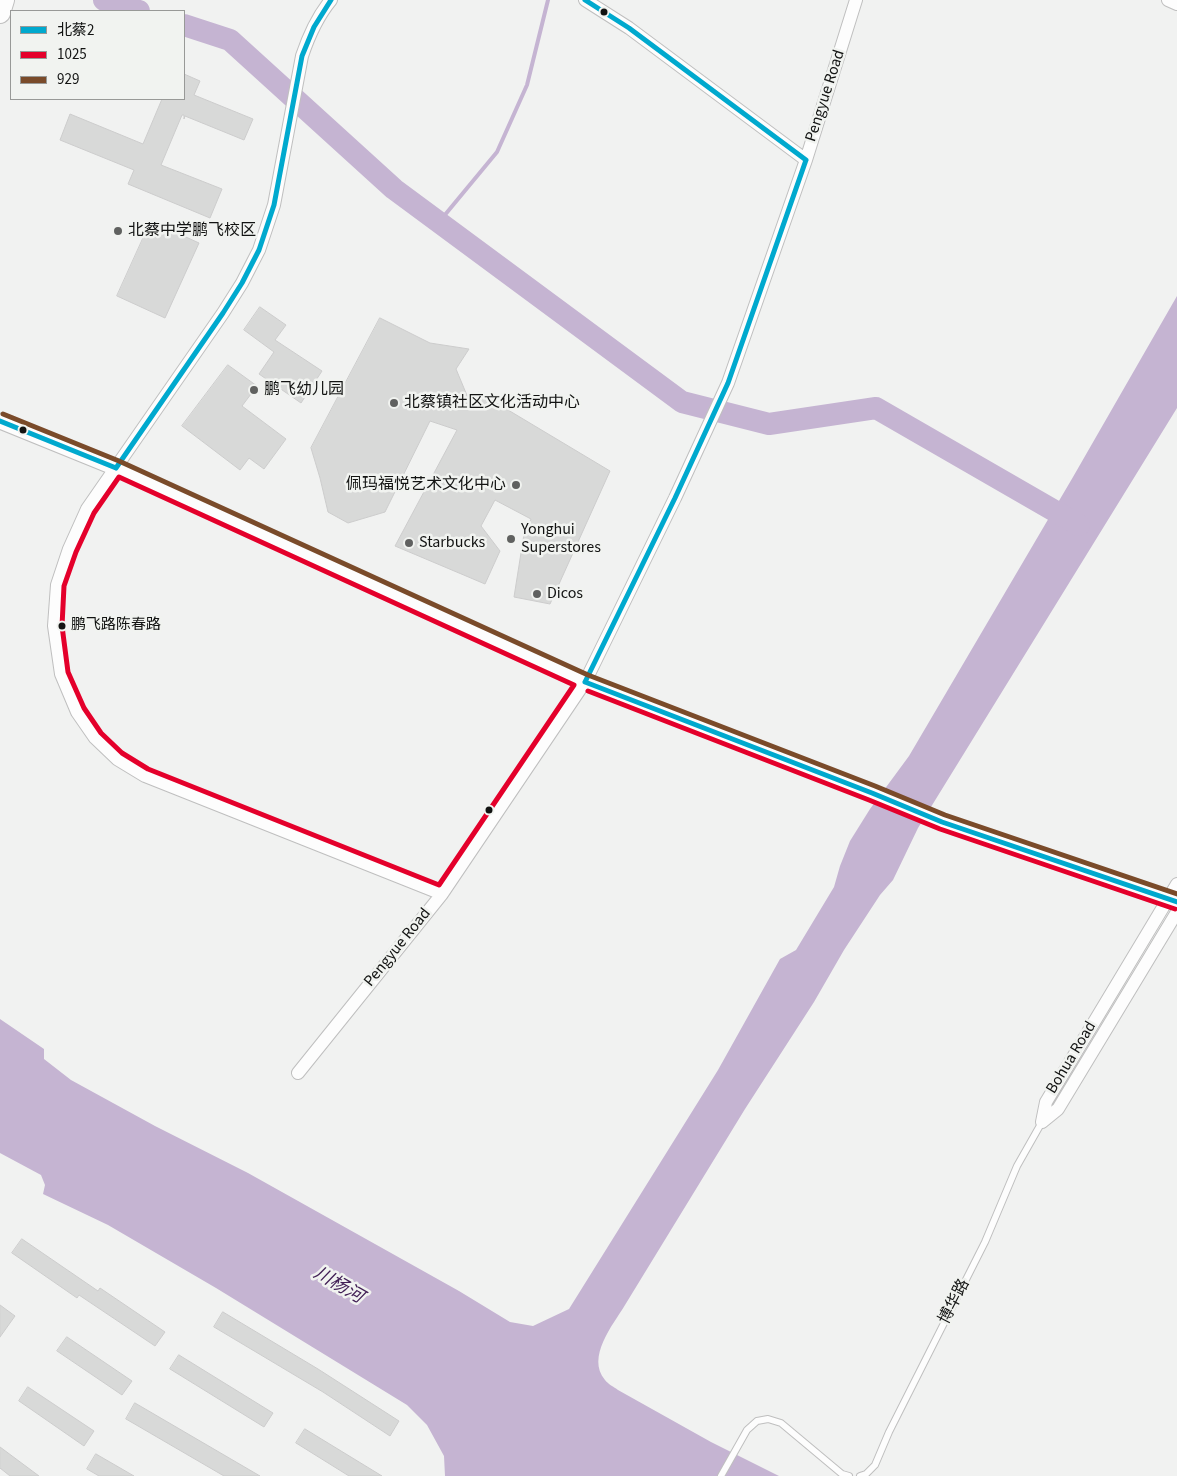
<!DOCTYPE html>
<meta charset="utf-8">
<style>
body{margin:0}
#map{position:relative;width:1177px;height:1476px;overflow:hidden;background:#f1f2f1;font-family:"Source Sans 3","Noto Sans SC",sans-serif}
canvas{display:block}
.legend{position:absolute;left:10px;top:10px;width:175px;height:90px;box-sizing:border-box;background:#f1f3f0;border:1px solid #989997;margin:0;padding:6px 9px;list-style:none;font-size:15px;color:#121312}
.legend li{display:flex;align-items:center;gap:10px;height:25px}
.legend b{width:25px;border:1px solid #989997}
</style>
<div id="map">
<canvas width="1177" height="1476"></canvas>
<ul class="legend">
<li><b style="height:6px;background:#00a9ce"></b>北蔡2</li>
<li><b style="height:6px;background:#e4002b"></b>1025</li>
<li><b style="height:6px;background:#7a4b2a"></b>929</li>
</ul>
</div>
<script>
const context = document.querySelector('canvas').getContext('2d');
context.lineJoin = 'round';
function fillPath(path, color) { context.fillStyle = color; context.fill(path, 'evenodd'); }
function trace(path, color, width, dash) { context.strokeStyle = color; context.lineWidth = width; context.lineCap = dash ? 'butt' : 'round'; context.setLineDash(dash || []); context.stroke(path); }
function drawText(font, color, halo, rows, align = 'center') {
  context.font = font + ' "Source Sans 3","Noto Sans SC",sans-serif'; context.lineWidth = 5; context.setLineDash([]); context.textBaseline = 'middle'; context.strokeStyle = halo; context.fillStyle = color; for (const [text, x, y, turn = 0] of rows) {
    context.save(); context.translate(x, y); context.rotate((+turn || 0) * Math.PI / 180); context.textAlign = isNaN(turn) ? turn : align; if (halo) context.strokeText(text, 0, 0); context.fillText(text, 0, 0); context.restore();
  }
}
fillPath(new Path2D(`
 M1177 296V408L918 828 893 880 880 895 844 950 814 1002 745 1109 625 1305C613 1325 586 1357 605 1380 608 1384 614 1387 618 1390L711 1442 779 1476H445L444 1456 427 1425 407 1405 216 1288 108 1225 43 1194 45 1185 41 1175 0 1153V1019L44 1049V1059L71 1080 155 1126 248 1173 459 1291 510 1322 533 1326 569 1309 718 1070 780 959 796 950 834 887 840 866 850 841 870 809 909 756 1073 477Z`), '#c5b4d2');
trace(new Path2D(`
 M439 222 497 152 527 85 548 0`), '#c5b4d2', 4);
trace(new Path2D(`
 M104 0 139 11
 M184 25 230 40 394 189 682 402 769 424 876 408 1079 525`), '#c5b4d2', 22);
const building = new Path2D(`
 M184 74 200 81 194 95 253 119 244 140 185 116 184 119V115H182L161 165 222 189 210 218 128 184 134 170 60 140 70 114 143 144 162 99H184Z
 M151 221 199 243 165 318 117 296Z
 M260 307 286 325 275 340 322 371 301 403 259 374 274 352 244 330Z
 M380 318 430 343 469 349 456 369 471 405 478 392 610 471 550 604 514 597 524 534 531 519 495 500 481 526 500 551 485 584 395 546 457 430 430 421 385 512 348 523 328 512 320 478 311 448Z
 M228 365 257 386 242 406 286 439 264 469 249 458 240 470 182 426Z
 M22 1239 98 1291 100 1288 165 1332 155 1346 79 1295 77 1298 12 1253Z
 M0 1305 15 1316 0 1337Z
 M223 1312 318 1369 399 1421 390 1436 323 1392 214 1327Z
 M67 1337 132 1381 122 1395 57 1351Z
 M179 1355 273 1413 264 1427 170 1369Z
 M28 1387 94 1431 84 1446 19 1401Z
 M135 1403 260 1476H224L126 1419Z
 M305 1429 382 1476H349L296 1443Z
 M0 1447 39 1476H10L0 1468Z
 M96 1454 134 1476H99L87 1469Z`);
fillPath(building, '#d8d9d8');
trace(building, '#ccc', 1);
const service = new Path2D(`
 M721 1476 747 1430 757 1421 768 1419 781 1423 842 1474 849 1476
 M860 1476 866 1474 875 1465 889 1432 985 1242 1017 1166 1042 1122`);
const minor = new Path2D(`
 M331 0C317 17 309 35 302 56L274 205 259 250 242 283 223 313 87 509 69 549 57 585 54 626 61 674 77 712 95 738 117 759 145 776 442 894
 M585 0 629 28 806 160
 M1168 0 1177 4
 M298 1073 442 894 585 682 675 498 728 383 806 160 856 0
 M1042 1122 1046 1102 1177 884
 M1042 1122 1058 1109 1177 912`);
const tertiary = new Path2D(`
 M0 421 116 468 585 682 872 793 942 822 1177 902`);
const primary = new Path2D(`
 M0 13 4 0`);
trace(service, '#bfbfbf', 8);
trace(minor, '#bfbfbf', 14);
trace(tertiary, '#bfbfbf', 17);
trace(primary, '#bfbfbf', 22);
trace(service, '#fdfdfd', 6);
trace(minor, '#fdfdfd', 12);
trace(tertiary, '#fdfdfd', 15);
trace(primary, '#fdfdfd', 20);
trace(new Path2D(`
 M585 0 629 28 806 160
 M0 421 116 468
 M116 468 223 313 242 283 259 250 274 205 302 56 314 27 331 0
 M585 682 872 793 942 822 1177 902
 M585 682 675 498 728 383 806 160`), '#00a9ce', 5);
trace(new Path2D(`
 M119 477 574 685 439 885 148 769 122 753 101 733 84 708 68 672 62 626 64 586 76 552 94 513Z
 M588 691 869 800 940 829 1175 909`), '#e4002b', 5);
trace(new Path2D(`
 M3 414 119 461 588 675 875 786 945 815 1177 894`), '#7a4b2a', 5);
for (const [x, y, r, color] of [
 [604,12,4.5,"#121312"],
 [118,231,5,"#606160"],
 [254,390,5,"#606160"],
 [394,403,5,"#606160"],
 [23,430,4.5,"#121312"],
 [516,485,5,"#606160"],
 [511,539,5,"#606160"],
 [409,543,5,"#606160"],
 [537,594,5,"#606160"],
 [62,626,4.5,"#121312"],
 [489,810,4.5,"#121312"]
]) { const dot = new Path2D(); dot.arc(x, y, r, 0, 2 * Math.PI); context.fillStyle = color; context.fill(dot); trace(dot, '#f1f3f0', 2); }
drawText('15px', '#121312', '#f1f3f0', [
 ["鹏飞路陈春路",71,626]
], 'left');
drawText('16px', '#121312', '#f1f3f0', [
 ["Pengyue Road",826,96,-72],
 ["Pengyue Road",398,948,-51],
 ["Bohua Road",1072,1058,-59],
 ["博华路",955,1302,-63]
]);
drawText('16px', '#121312', '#f1f3f0', [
 ["北蔡中学鹏飞校区",128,231],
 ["鹏飞幼儿园",264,390],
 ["北蔡镇社区文化活动中心",404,403],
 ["佩玛福悦艺术文化中心",506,485,"right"],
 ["Yonghui",521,530],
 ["Superstores",521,548],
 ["Starbucks",419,543],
 ["Dicos",547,594]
], 'left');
drawText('italic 18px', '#422056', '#f1f3f0', [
 ["川杨河",338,1286,30]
]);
</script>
